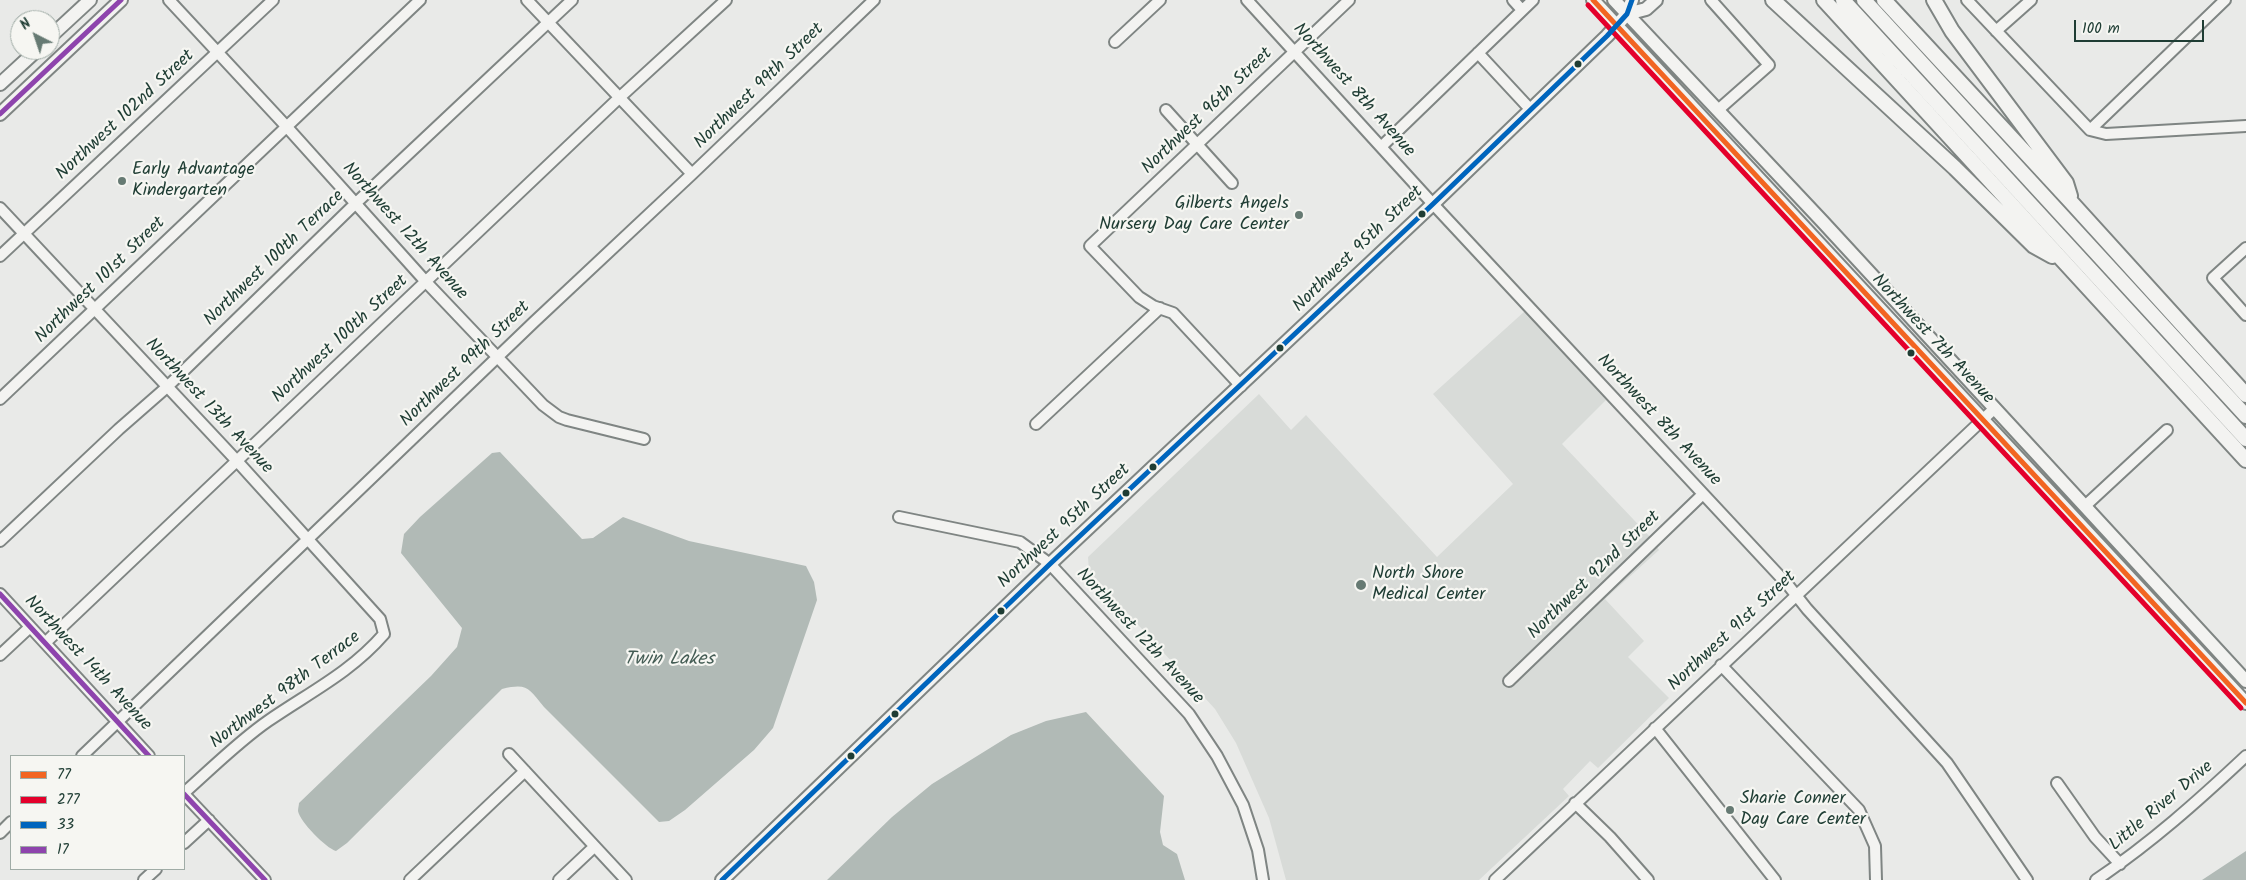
<!DOCTYPE html>
<style>
body{margin:0}
#map{position:relative;width:2246px;height:880px;overflow:hidden;background:#e9eae8;font-family:Kalam,sans-serif}
canvas{display:block}
.legend{position:absolute;left:10px;top:755px;width:175px;height:115px;box-sizing:border-box;background:#f6f6f2;border:1px solid #a0aca6;margin:0;padding:6px 9px;list-style:none;font-size:15px;color:#1f3d34}
.legend li{display:flex;align-items:center;gap:10px;height:25px}
.legend b{width:25px;border:1px solid #a0aca6}
.north{position:absolute;left:10px;top:10px;width:50px;height:50px;box-sizing:border-box;background:#f6f6f2;border:1px solid #a0aca6;border-radius:50%;rotate:319deg;font-size:14px;font-weight:700;line-height:20px;text-align:center;color:#1f3d34}
.north::after{content:'';display:block;margin:auto;width:18px;height:22px;background:#667a73;clip-path:polygon(50% 0,100% 100%,50% 72%,0 100%)}
.scale{position:absolute;left:2074px;top:20px;width:130px;height:22px;box-sizing:border-box;border:2px solid #1f3d34;border-top:0;padding-left:6px;font-size:15px;line-height:18px;white-space:nowrap;color:#1f3d34;-webkit-text-stroke:4px #f6f6f2;paint-order:stroke}
</style>
<div id="map">
<canvas width="2246" height="880"></canvas>
<ul class="legend">
<li><b style="height:6px;background:#f26522"></b>77</li>
<li><b style="height:6px;background:#e4002b"></b>277</li>
<li><b style="height:6px;background:#0065bd"></b>33</li>
<li><b style="height:6px;background:#8e44ad"></b>17</li>
</ul>
<div class="north">N</div>
<div class="scale">100 m</div>
</div>
<script>
const context = document.querySelector('canvas').getContext('2d');
context.lineJoin = 'round';
function fillPath(path, color) { context.fillStyle = color; context.fill(path, 'evenodd'); }
function trace(path, color, width, dash) { context.strokeStyle = color; context.lineWidth = width; context.lineCap = dash ? 'butt' : 'round'; context.setLineDash(dash || []); context.stroke(path); }
function drawText(font, color, halo, rows, align = 'center') {
  context.font = font + ' Kalam,sans-serif'; context.lineWidth = 4.5; context.setLineDash([]); context.textBaseline = 'middle'; context.strokeStyle = halo; context.fillStyle = color; for (const [text, x, y, turn = 0] of rows) {
    context.save(); context.translate(x, y); context.rotate((+turn || 0) * Math.PI / 180); context.textAlign = isNaN(turn) ? turn : align; if (halo) context.strokeText(text, 0, 0); context.fillText(text, 0, 0); context.restore();
  }
}
fillPath(new Path2D(`
 M1525 311 1606 400 1562 444 1651 538 1659 550 1605 599 1644 641 1628 657 1669 698 1598 768 1590 761 1563 789 1569 796 1479 880H1286L1269 818 1236 743 1215 709 1089 571 1088 557 1259 394 1291 430 1306 415 1437 557 1513 484 1433 394Z`), '#d8dbd8');
fillPath(new Path2D(`
 M500 452 582 539 593 538 623 517 689 541 806 566 814 582 817 600 773 728 754 750 685 810 669 821 659 822 544 707C528 688 528 683 502 689L347 843 336 851C326 848 300 822 298 811 298 808 299 805 299 803L431 676 457 647 462 628 401 553 404 534 420 517 492 453Z
 M1086 712 1164 796 1160 832 1163 845 1177 854 1185 880H827L892 817 932 784 1011 735 1046 721Z
 M2246 851V880H2202Z`), '#b1bab6');
const minor = new Path2D(`
 M169 0 286 126 427 283 543 405 559 417 567 420 644 439
 M527 0 692 174
 M1247 0 1433 204 1788 585 1807 609 1947 763 2027 880
 M1513 0 1522 10
 M1711 0 1769 65 1718 110
 M1967 0 2090 130 2106 134 2246 126
 M1996 31 2031 0
 M1115 42 1160 0
 M1478 53 1530 109
 M1166 110 1232 183
 M2090 130 2225 0
 M1382 146 1533 0
 M0 208 237 461 380 619 384 634C350 673 310 692 268 721 239 741 211 769 184 793
 M2246 248 2213 278 2246 315
 M0 256 273 0
 M1241 386 1173 313 1153 306 1139 297 1090 246 1349 0
 M0 399 420 0
 M1036 424 1160 308
 M2085 506 2167 430
 M899 517 1020 542 1050 564 1189 714 1217 756 1243 805 1258 850 1263 880
 M0 541 119 429 167 387 356 203 572 0
 M0 594 149 756
 M45 643 619 98 726 0
 M0 655 30 627
 M1721 665 1859 810 1875 846 1876 880
 M1509 681 1703 494
 M1655 728 1775 880
 M509 754 626 880
 M82 756 534 322 692 174 874 0
 M2057 783 2095 837 2120 864
 M184 794 265 880
 M1575 803 1610 837 1648 880
 M0 833 11 822
 M184 843 209 820
 M144 880 156 869
 M410 880 525 771
 M559 880 594 847
 M1495 880 1995 408
 M2096 880C2151 843 2198 801 2246 756`);
const major = new Path2D(`
 M1593 0 2246 703
 M1614 0 1822 221 2246 681
 M1627 14 1646 9 1656 0
 M50 37 90 0
 M0 84 37 50
 M0 114 121 0
 M722 880 1050 564 1433 204 1607 36 1627 14 1632 0`);
const highway = new Path2D(`
 M1773 0 1955 168 2034 246 2052 256
 M1824 0 2246 460
 M1843 0 2246 439
 M1864 0 2246 416
 M1884 0 2071 202 2246 395
 M1934 0 1952 31 2066 183 2070 196`);
trace(minor, '#7f8583', 14);
trace(major, '#7f8583', 16);
trace(highway, '#7f8583', 18);
trace(minor, '#f3f3f1', 10);
trace(major, '#f3f3f1', 12);
trace(highway, '#f3f3f1', 14);
trace(new Path2D(`
 M1593 0 2246 703`), '#f26522', 5);
trace(new Path2D(`
 M1588 5 2241 708`), '#e4002b', 5);
trace(new Path2D(`
 M722 880 1050 564 1433 204 1607 36 1627 14 1632 0`), '#0065bd', 5);
trace(new Path2D(`
 M0 114 121 0
 M0 594 149 756
 M184 794 265 880`), '#8e44ad', 5);
for (const [x, y, r, color] of [
 [1578,64,4.5,"#1f3d34"],
 [122,181,5,"#667a73"],
 [1422,214,4.5,"#1f3d34"],
 [1299,215,5,"#667a73"],
 [1280,348,4.5,"#1f3d34"],
 [1911,353,4.5,"#1f3d34"],
 [1153,467,4.5,"#1f3d34"],
 [1126,493,4.5,"#1f3d34"],
 [1361,585,6,"#667a73"],
 [1001,611,4.5,"#1f3d34"],
 [895,714,4.5,"#1f3d34"],
 [851,756,4.5,"#1f3d34"],
 [1730,810,5,"#667a73"]
]) { const dot = new Path2D(); dot.arc(x, y, r, 0, 2 * Math.PI); context.fillStyle = color; context.fill(dot); trace(dot, '#f6f6f2', 2); }
drawText('18px', '#1f3d34', '#f6f6f2', [
 ["Northwest 99th Street",760,87,-44],
 ["Northwest 8th Avenue",1353,91,48],
 ["Northwest 96th Street",1208,112,-44],
 ["Northwest 102nd Street",126,116,-43],
 ["Northwest 12th Avenue",404,232,48],
 ["Northwest 95th Street",1359,250,-44],
 ["Northwest 100th Terrace",275,259,-44],
 ["Northwest 101st Street",101,281,-44],
 ["Northwest 100th Street",341,340,-43],
 ["Northwest 7th Avenue",1932,340,47],
 ["Northwest 99th Street",466,365,-44],
 ["Northwest 13th Avenue",208,407,47],
 ["Northwest 8th Avenue",1658,421,47],
 ["Northwest 95th Street",1065,527,-43],
 ["Northwest 92nd Street",1595,576,-44],
 ["Northwest 91st Street",1733,632,-43],
 ["Northwest 12th Avenue",1139,637,47],
 ["Northwest 14th Avenue",87,664,47],
 ["Northwest 98th Terrace",286,691,-37],
 ["Little River Drive",2162,807,-40]
]);
drawText('18px', '#1f3d34', '#f6f6f2', [
 ["Early Advantage",132,171],
 ["Kindergarten",132,192],
 ["Gilberts Angels",1289,205,"right"],
 ["Nursery Day Care Center",1289,226,"right"],
 ["North Shore",1372,575],
 ["Medical Center",1372,596],
 ["Sharie Conner",1740,800],
 ["Day Care Center",1740,821]
], 'left');
drawText('italic 19px', '#445c54', '#f6f6f2', [
 ["Twin Lakes",669,661]
]);
</script>
